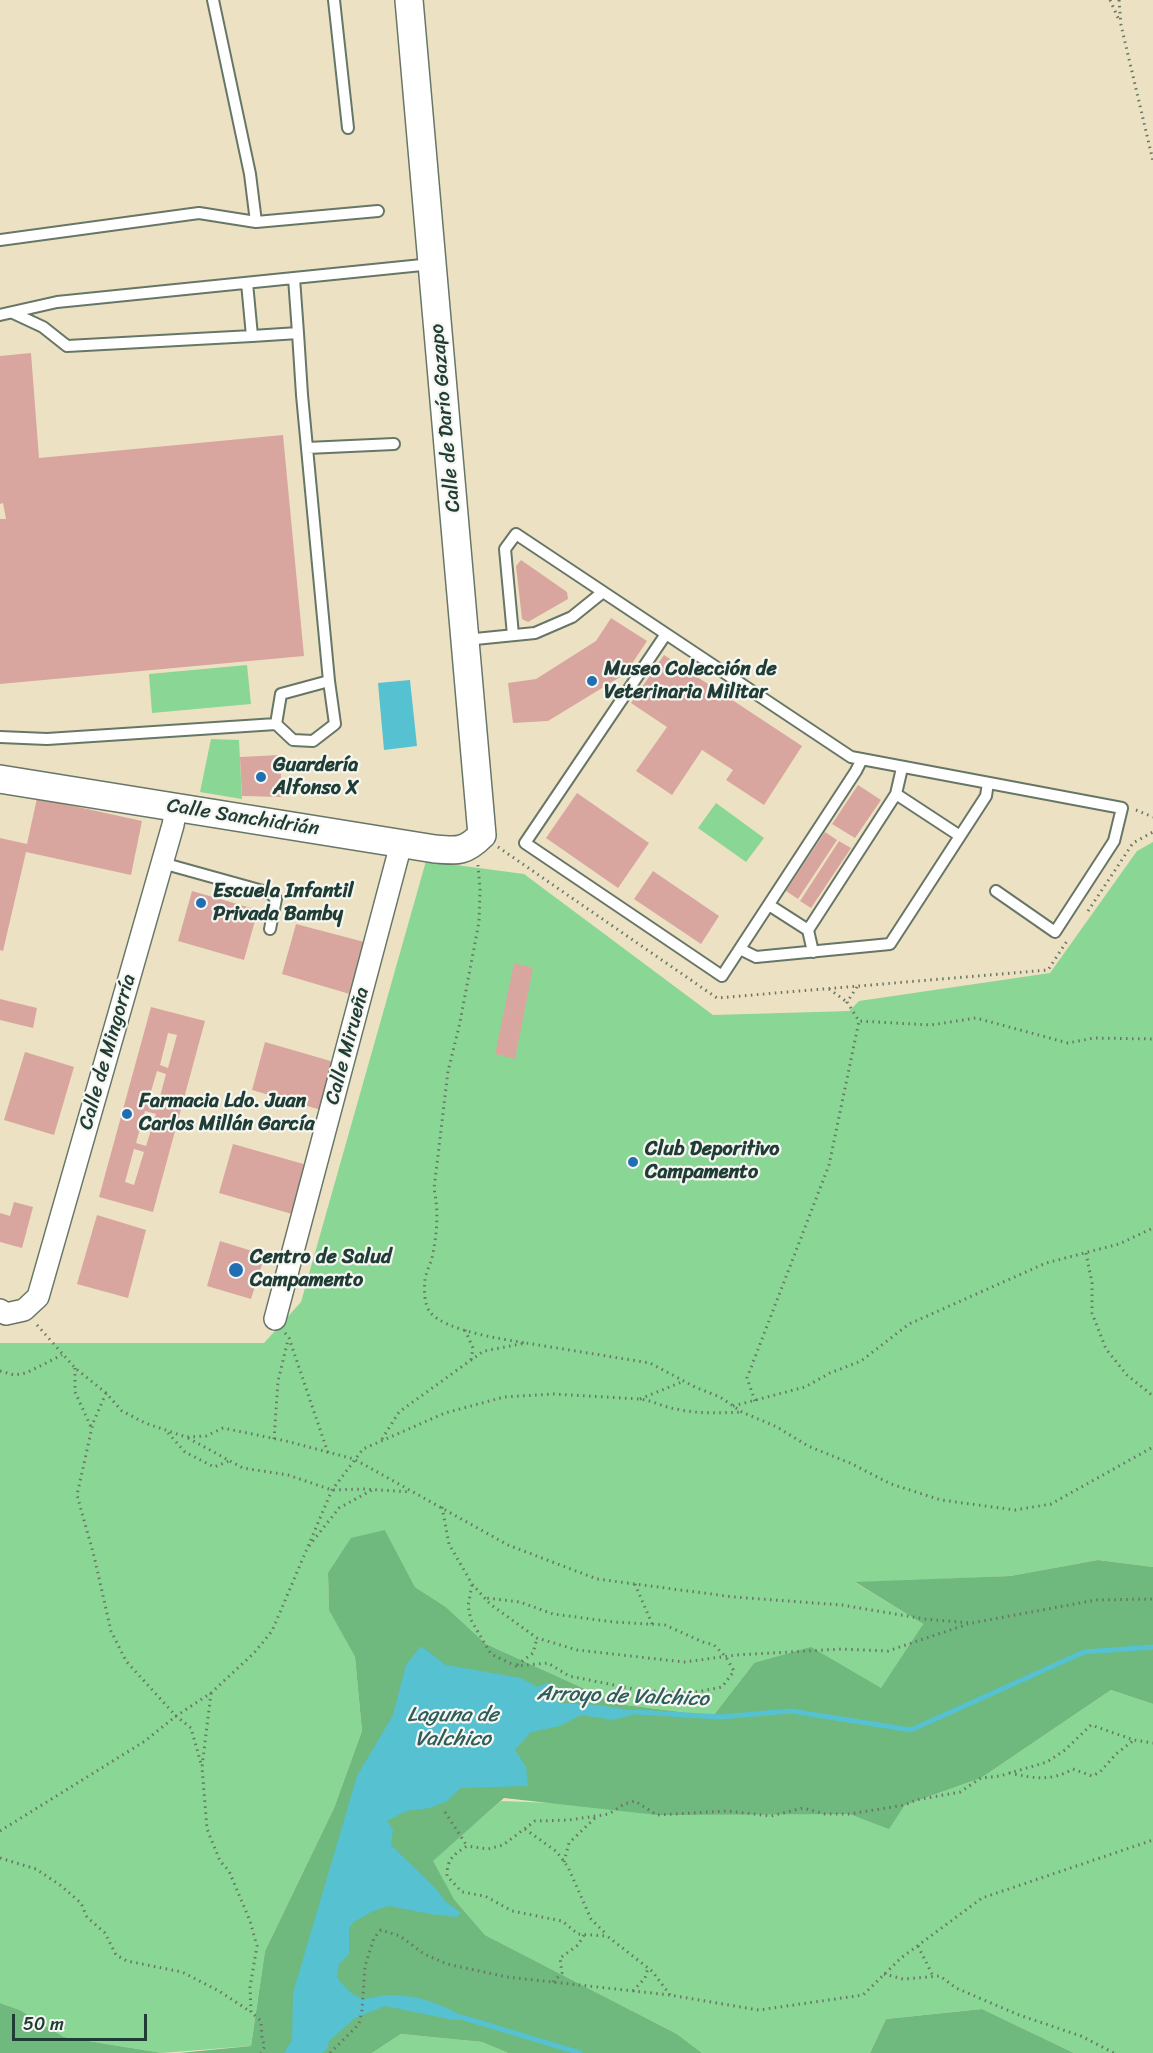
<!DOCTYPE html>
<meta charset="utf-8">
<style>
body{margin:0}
#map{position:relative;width:1153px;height:2053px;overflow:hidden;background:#ede1c3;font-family:Sriracha,sans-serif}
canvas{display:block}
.scale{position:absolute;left:12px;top:2014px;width:135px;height:27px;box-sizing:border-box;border:3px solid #1f3d34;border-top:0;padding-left:8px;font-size:18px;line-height:21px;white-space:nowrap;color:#1f3d34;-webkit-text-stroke:4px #f6f6f2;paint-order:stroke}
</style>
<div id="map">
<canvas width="1153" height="2053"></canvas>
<div class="scale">50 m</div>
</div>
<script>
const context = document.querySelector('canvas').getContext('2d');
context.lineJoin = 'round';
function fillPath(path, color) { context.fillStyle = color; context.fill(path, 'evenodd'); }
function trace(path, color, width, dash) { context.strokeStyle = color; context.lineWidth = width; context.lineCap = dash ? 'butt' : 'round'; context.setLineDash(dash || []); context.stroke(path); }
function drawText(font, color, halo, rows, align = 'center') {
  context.font = font + ' Sriracha,sans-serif'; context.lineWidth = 4.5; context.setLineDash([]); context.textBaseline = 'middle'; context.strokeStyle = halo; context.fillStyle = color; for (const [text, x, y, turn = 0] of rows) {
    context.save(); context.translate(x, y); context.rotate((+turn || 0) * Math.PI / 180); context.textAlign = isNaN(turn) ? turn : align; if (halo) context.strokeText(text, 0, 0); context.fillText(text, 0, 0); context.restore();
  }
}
fillPath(new Path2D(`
 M247 665 251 704 152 713 149 674Z
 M211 739 239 740 242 799 200 792Z
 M716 803 764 838 746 862 698 828Z
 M1153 842V1567L1098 1560 1010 1576 856 1583 923 1624 881 1689 754 1663 713 1716 618 1704 486 1644 446 1607 415 1587 385 1530 328 1573 329 1609 355 1657 362 1731 334 1808 265 1951 251 2046 162 2053 64 2037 20 2010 0 2003V1343H264L301 1302 426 861 524 874 713 1015 849 1011 859 1001 1050 973 1137 851Z
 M1111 1690 1153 1704V2053H1074L982 2009 886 2019 870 2053H702L677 2034 485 1935 454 1899 432 1861 501 1801 849 1814 889 1828 905 1805 981 1778Z
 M401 2034 482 2042 508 2053H372Z`), '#8ad795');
fillPath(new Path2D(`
 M385 1530 415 1587 446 1607 486 1644 618 1704 713 1716 754 1663 811 1647 881 1688 923 1624 855 1582 1010 1576 1098 1560 1153 1567V1704L1111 1690 981 1778 905 1805 889 1829 849 1814 657 1815 504 1798 433 1861 454 1899 485 1935 677 2034 702 2053H508L482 2042 401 2034 372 2053H179L251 2046 265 1951 334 1808 362 1731 355 1657 329 1610 328 1573 351 1538Z
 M0 2003 20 2010 64 2037 162 2053H0Z
 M982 2009 1074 2053H870L886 2019Z`), '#6fb87e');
fillPath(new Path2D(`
 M410 680 417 746 384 750 378 683Z
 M421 1646 446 1665 521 1678 537 1687 547 1683 558 1689 557 1703 598 1705 643 1712 613 1720 581 1715 560 1726 531 1732 515 1750 526 1767 528 1786 461 1788 447 1801 430 1808 406 1811 387 1821 393 1830 391 1845 437 1890 445 1901 461 1913 456 1917 430 1914 389 1906 373 1911 354 1922 349 1928V1954L339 1964 337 1977C342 1984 352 1996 361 1998 369 2000 380 1995 388 1995 416 1994 444 2004 467 2019L453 2020 385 2006 355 2018 329 2041 327 2049 322 2053H284L292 2040 293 1993 357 1776 393 1715 406 1665Z`), '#56c1d0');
trace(new Path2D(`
 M636 1712 720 1717 791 1711 911 1730 1084 1652 1153 1647
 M461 2017 580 2053`), '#56c1d0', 5);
fillPath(new Path2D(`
 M31 353 39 458 283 435 304 656 0 684V519H6L3 503 0 504V356Z
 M521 560 567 592 568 599 528 622 522 619 516 566Z
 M611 618 647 641 625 674 548 721 513 723 508 683 536 679 596 641Z
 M664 655 802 746 764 805 726 780 733 770 702 750 672 795 636 771 667 727 631 703Z
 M280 755 282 797 242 796 240 757Z
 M858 785 881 800 855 838 832 824Z
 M577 793 649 843 618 888 546 838Z
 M37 798 142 821 131 875 26 852 3 951 0 950V838L27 844Z
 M825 832 837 840 798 899 786 891Z
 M839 841 851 848 811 908 800 901Z
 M653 871 719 916 701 944 634 899Z
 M192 891 258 910 244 960 178 941Z
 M296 924 368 943 353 995 282 974Z
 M514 963 533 968 515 1059 495 1054Z
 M0 999 37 1008 33 1028 0 1020Z
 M151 1007 205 1021 153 1212 99 1197ZM168 1033 177 1035 168 1068 160 1065ZM157 1071 166 1074 157 1108 147 1105ZM145 1111 156 1114 146 1146 136 1143ZM134 1149 144 1152 134 1185 125 1182Z
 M265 1042 334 1062 321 1110 252 1090Z
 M25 1052 74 1067 54 1135 4 1120Z
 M233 1144 307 1165 292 1214 219 1193Z
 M14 1202 33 1207 22 1248 0 1242V1213L10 1216Z
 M97 1215 146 1230 128 1298 77 1284Z
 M220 1241 265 1255 251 1299 207 1286Z`), '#d8a69e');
const service = new Path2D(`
 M213 0 250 174 256 222
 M334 0 348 128
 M0 240 199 213 256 222 378 211
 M247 283 252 336 298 333 294 278
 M13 313 43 327 67 346 252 336
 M0 315 57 302 432 264
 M307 448 394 444
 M666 634 525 843 722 976 856 771 862 759
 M513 635 505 549 516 534 851 757 1122 808 1114 841 1055 932 996 891
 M465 640 535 633 572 617 603 592
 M276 724 293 740 313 741 335 724 329 681
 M0 737 47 739 276 724 281 694 329 681 302 395 298 333
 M896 794 960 836
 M162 863 270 893 276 899 270 929
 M769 905 808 930 813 952
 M808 930 896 794 902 768
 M740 949 756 957 890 944 986 796 988 783`);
const minor = new Path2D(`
 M0 1310 6 1314 24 1310 38 1297 173 825 176 808
 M275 1319 401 844`);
const tertiary = new Path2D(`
 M0 779 435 849C458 851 465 852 482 835L409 0`);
trace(service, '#677666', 14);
trace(minor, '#677666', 24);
trace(tertiary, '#677666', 30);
trace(new Path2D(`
 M1110 0 1119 20
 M1119 0 1121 25 1153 161
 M1136 810 1153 817
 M498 847 717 998 1048 970 1067 941
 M478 865 480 889 479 922 459 1027 448 1071 434 1189C439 1212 437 1234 432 1258 430 1265 426 1272 425 1280 424 1289 424 1304 430 1312 445 1331 502 1339 526 1343
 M1088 911 1133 843 1153 832
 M857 987 847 1002 859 1021 931 1025 976 1018 1068 1043 1094 1038 1153 1039
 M829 989 847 1002
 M1086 1253 1092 1283V1313L1106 1349 1127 1375 1153 1396
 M37 1325 75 1368 106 1393 122 1411 145 1423 186 1437 206 1436 223 1428 286 1441 354 1459 508 1545 597 1579 734 1597 842 1605 924 1619 972 1623 1096 1600 1153 1599
 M465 1330 473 1348 471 1360
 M285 1333 289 1338 328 1453
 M75 1368V1392L91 1427
 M0 1371 14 1375 26 1373 62 1355
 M106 1393 93 1423 77 1495 94 1556 111 1631 126 1661 176 1716 191 1728 202 1767
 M640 1399 684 1381
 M755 1401 747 1378 829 1165 859 1021
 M733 1406 805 1387 830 1373 861 1361 909 1324 1046 1263 1119 1244 1153 1228
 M168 1433 185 1452 214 1467 229 1461
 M188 1438 243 1468 288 1475 332 1490 365 1489 411 1492
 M274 1439 278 1381 288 1340
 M382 1439 399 1412 471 1360 484 1351 526 1343 650 1363 695 1387 720 1397 742 1412 777 1427 808 1446 850 1463 891 1484 941 1500 1015 1510 1051 1504 1153 1447
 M442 1507 449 1544 472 1584 490 1604 537 1638 577 1650 684 1662 736 1655 842 1649 888 1651 968 1624
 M309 1546 339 1508 372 1490
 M635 1584 652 1624
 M472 1585 468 1606 471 1620 491 1654 516 1666 548 1663 569 1676 634 1689 663 1692 691 1693 722 1687 734 1671 726 1657 714 1645 703 1642 665 1625 614 1622 553 1614 520 1602 486 1598
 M517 1665 533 1653 537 1638
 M211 1693 202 1767 207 1829 220 1861 229 1871 250 1921 257 1946 250 1987 251 2012 261 2021 262 2039 265 2046 261 2053
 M1009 1773C1034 1778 1050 1782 1073 1769L1092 1776 1100 1772 1116 1754 1134 1740
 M445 1812 467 1846
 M525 1829 557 1852 568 1867 591 1919 606 1934
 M0 1831 145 1741 176 1716 211 1693 254 1653 272 1631 332 1490 363 1449 445 1413 504 1397 554 1394 639 1399C652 1400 663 1407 676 1409 698 1414 720 1413 742 1412
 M0 1858 36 1869 60 1885 81 1903 87 1917 105 1933 116 1955 127 1961 182 1972 219 1991 251 2012
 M564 1862 569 1843 597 1816
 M918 1946 933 1976
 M884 1974 903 1979 940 1976 956 1988 1019 2015 1081 2036 1114 2053
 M553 1982 562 1973 560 1958 578 1945 584 1935
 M633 1991 645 1978 648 1968
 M670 1995 652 1971 607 1936 578 1934 562 1921 512 1911 485 1896 462 1892 447 1876C447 1859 453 1855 467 1846L488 1849 503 1845 535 1821 569 1820 609 1814 624 1804 635 1801 657 1815 727 1811 771 1816 803 1808 825 1814H849L905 1805 916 1800 960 1792 981 1778 1000 1776 1047 1762 1065 1750 1091 1725 1134 1740 1153 1743
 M330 2053 359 2024 362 2010 365 1966 374 1938 381 1930 400 1936 424 1954 447 1964 507 1977 670 1995 759 2010 863 1995 901 1958 982 1898 1153 1840`), '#677666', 3, [1.5, 4.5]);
trace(service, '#fff', 10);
trace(minor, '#fff', 21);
trace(tertiary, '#fff', 27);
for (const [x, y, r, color] of [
 [592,681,6,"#1f6fb2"],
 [261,777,6,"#1f6fb2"],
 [201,903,6,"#1f6fb2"],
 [127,1114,6,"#1f6fb2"],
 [633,1162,6,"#1f6fb2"],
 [236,1270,8,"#1f6fb2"]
]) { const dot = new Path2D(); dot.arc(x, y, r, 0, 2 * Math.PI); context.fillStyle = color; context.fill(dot); trace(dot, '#f6f6f2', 2); }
drawText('20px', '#1f3d34', '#f6f6f2', [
 ["Calle de Darío Gazapo",446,418,-95],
 ["Calle Sanchidrián",243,818,9],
 ["Calle Mirueña",348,1046,-75],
 ["Calle de Mingorría",108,1052,-74]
]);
drawText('bold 20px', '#1f3d34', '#f6f6f2', [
 ["Museo Colección de",604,670],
 ["Veterinaria Militar",604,693],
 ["Guardería",273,766],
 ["Alfonso X",273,789],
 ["Escuela Infantil",213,892],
 ["Privada Bamby",213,915],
 ["Farmacia Ldo. Juan",139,1102],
 ["Carlos Millán García",139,1125],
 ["Club Deporitivo",645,1150],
 ["Campamento",645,1173],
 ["Centro de Salud",250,1258],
 ["Campamento",250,1281]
], 'left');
drawText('italic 21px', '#2d5e5b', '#f6f6f2', [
 ["Arroyo de Valchico",623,1697,2],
 ["Laguna de",453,1716],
 ["Valchico",453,1740]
]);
</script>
